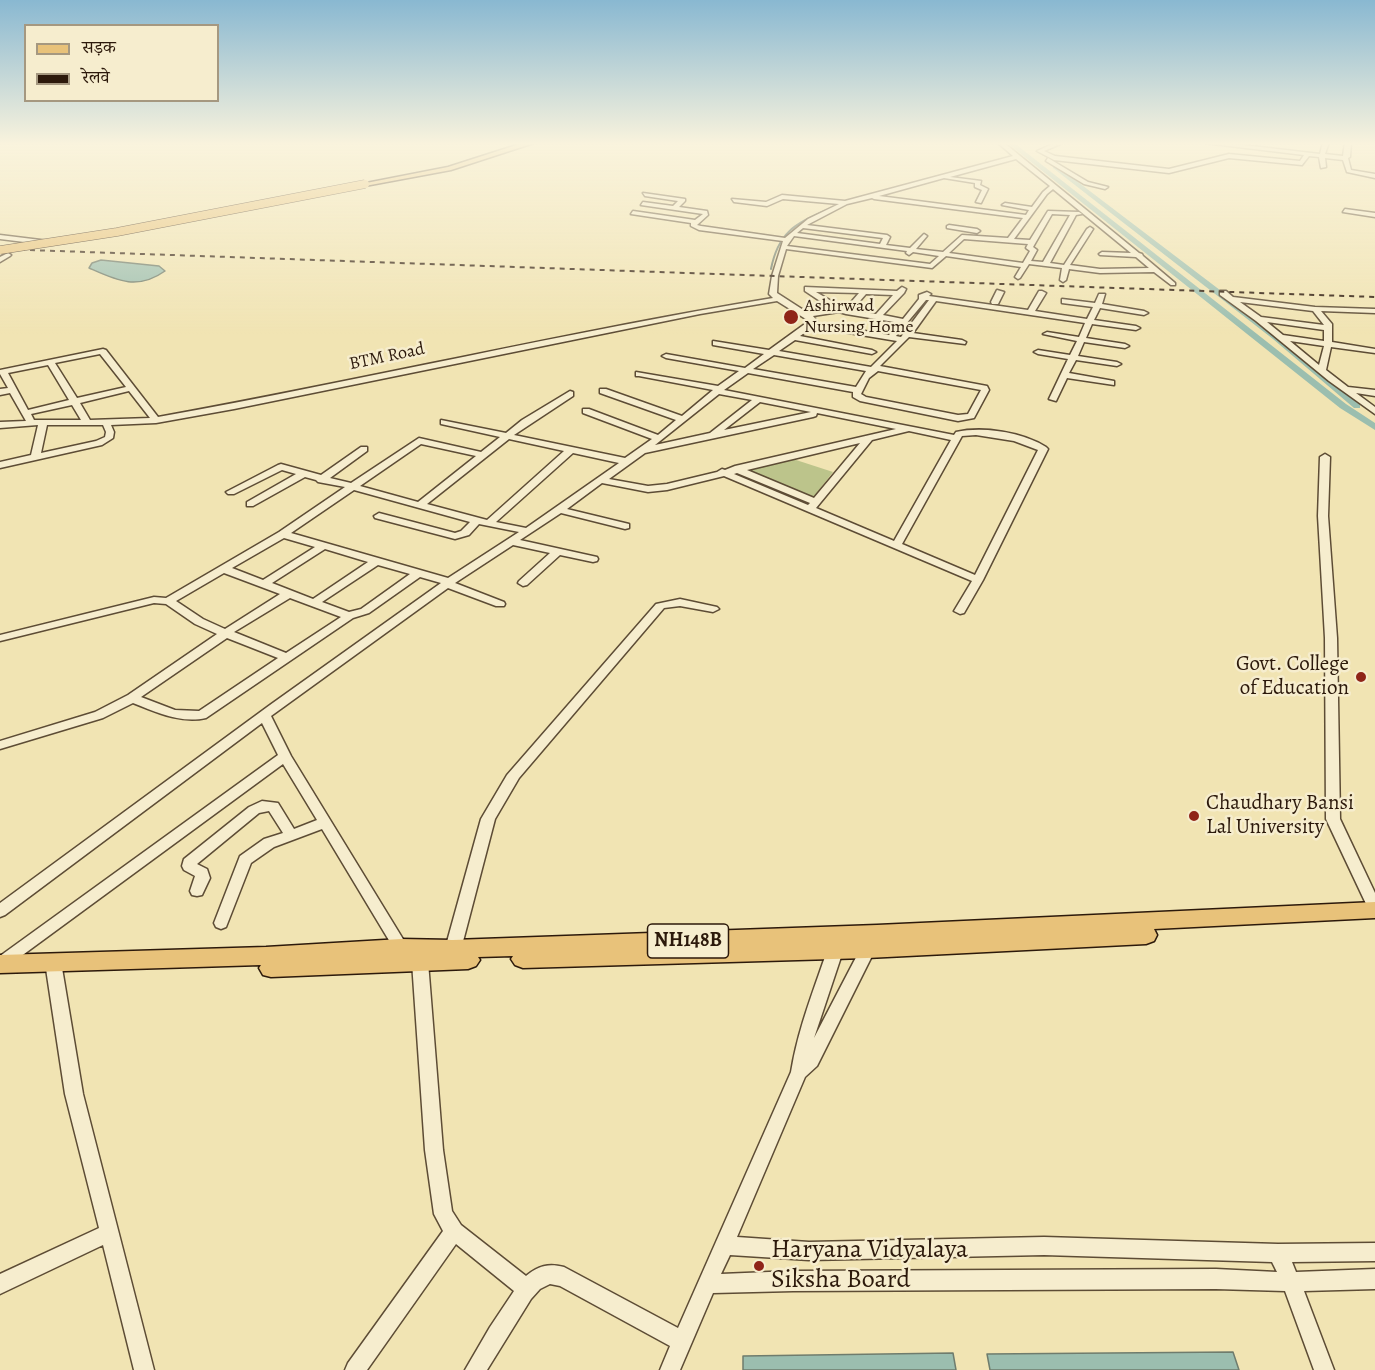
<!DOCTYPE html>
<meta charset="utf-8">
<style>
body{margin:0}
#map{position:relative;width:1375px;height:1370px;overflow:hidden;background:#f1e4b3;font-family:Alegreya,"Noto Serif Devanagari",serif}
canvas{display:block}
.legend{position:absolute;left:24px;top:24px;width:195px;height:78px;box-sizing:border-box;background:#f6edce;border:2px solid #a59880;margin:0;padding:8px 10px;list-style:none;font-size:18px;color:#2c190b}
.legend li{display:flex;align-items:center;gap:12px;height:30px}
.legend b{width:30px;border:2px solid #a59880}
</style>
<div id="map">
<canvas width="1375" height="1370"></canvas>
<ul class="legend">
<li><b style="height:8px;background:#e8c27a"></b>सड़क</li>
<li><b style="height:8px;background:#2c190b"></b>रेलवे</li>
</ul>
</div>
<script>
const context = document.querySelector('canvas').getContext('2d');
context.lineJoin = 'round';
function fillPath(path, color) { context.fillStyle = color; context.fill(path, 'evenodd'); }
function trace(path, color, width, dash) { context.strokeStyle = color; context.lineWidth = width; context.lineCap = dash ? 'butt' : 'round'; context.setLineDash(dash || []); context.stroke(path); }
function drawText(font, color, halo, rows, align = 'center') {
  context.font = font + ' Alegreya,serif'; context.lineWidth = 5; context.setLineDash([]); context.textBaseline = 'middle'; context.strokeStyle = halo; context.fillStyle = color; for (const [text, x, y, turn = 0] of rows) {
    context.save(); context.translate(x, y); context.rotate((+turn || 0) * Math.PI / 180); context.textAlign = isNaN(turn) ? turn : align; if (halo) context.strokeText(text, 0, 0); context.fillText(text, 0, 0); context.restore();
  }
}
fillPath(new Path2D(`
 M793 459 833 472 813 498 746 471Z`), '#bcc48b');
const water = new Path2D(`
 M101 260 159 266 165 271C137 291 116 280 89 268L92 263Z
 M1233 1352 1239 1370H990L987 1354Z
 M953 1353 956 1370H743V1356Z`);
fillPath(water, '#9bbeaf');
trace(water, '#6f7c6d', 1.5);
trace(new Path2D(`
 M771 269C778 233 795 223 827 210`), '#6f7c6d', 2);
fillPath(new Path2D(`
 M1006 142H1013L1346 404 1375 423V430L1340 408Z
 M1053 166H1057L1279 335 1360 404V408H1354L1273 339 1053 168Z`), '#9bbeaf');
const minor = new Path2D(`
 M997 142H1003L1139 253 1142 254 1143 256 1175 283V285H1171L1154 272 1100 273 1069 269 1066 280 1063 282 1060 280 1062 268 1029 264 1020 278 1018 279 1015 277 1021 267 946 256 932 268 786 249 778 276 777 293 808 313 832 309 805 291V287L897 291 902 287 906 289 904 293 883 315 903 319 919 299V295L927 292 931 294 929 296 1028 310 1039 291H1042L1046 293 1035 311 1087 319 1093 307 1062 303V299L1095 303 1099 294H1105L1102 304 1144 311 1148 313 1144 315 1100 308 1094 320 1136 326 1140 328 1136 330 1092 324 1086 338 1125 344 1129 346 1125 348 1084 342 1078 356 1117 362 1121 364 1117 366 1076 360 1069 373 1114 381V385L1067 378 1056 401 1049 399 1068 359 1038 354 1034 352 1038 350 1070 355 1077 341 1043 334 1047 332 1079 337 1085 323 936 301 913 333 962 340 966 342 965 344 909 337 880 366 987 386 989 390 974 418 958 421 860 401 853 397V392L748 373 724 390 954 435 956 432C983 426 1023 432 1046 447L1048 449 983 580 964 613 960 614 954 611 972 581 724 476 667 490 648 492 602 483 567 509 629 524V528L625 529 561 513 520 540 597 557 598 559 597 561 593 562 560 555 527 585 523 586 518 583 519 581 550 553 513 545 455 583 504 602 505 604 504 606H496L448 588 271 716 291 756 406 944 409 948 406 952 401 954 396 952 322 829 274 847 251 863 226 927 221 929 216 927 214 923 240 856 264 839 283 833 269 811 259 813 197 864 207 869 210 878 202 895 197 896 192 895 190 891 195 876 184 870 182 866 184 859 249 807 262 801 278 803 294 829 317 820 283 764 5 968 0 970V956L278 755 262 723 5 915 0 917V903L270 705 441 583 420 577 369 613 353 618 206 718C181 724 156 712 133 703L103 718 0 749V741L95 712 128 695 217 634 195 624 166 604 154 603 0 641V635L154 597 166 598 279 532 345 487 318 482 316 480 305 477 253 506H247V502L296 474 282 470 234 494H228L226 492 278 465 281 464 321 475 361 447H367V451L330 478 351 483 419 438 481 452 500 437 441 424V420L506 433 522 420 570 391 573 392V396L514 435 625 458 652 439 583 413V409H589L658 435 676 420 600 393V389H606L682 416 713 390 639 376H636V372L718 386 739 371 666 358 662 356 666 354 745 368 764 354 713 345V341L769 350 809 321 777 301 700 314 234 409 156 423 111 425 114 432 113 438 102 445 0 468V462L31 455 38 425 0 428V422L26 421 10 393 0 395V389L8 388 0 374V370L103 349 106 350 158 417C364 380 567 332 773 298L769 294 772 276 783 241 699 230 691 226V223L631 214 633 211 695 220 703 214 641 205 643 202 673 206 678 201 645 196 643 193 685 199V201L679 207 707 211 708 215 697 225 701 226 785 238 808 219 839 204 783 199 767 206 734 202 732 199 766 202 782 195 845 201 1013 156ZM1016 159 1050 186 1043 192 1032 207 1005 203 1002 205 1029 210 1026 215 879 196 944 178 975 183V187L982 190 976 202 981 203 988 189 980 185 981 181 950 177ZM1053 189 1131 253 1102 252 1099 254 1100 255 1136 257 1149 268 1100 269 1070 265 1093 229 1090 227 1087 229 1064 265 1050 263 1076 215 1082 214 1079 212 1048 211 1030 240 1014 239 1047 194ZM872 198 874 199 1023 218 1008 238 962 235 943 252 916 249 927 236 924 234 910 248 886 245 890 237 887 235 807 225 847 204ZM1052 214 1070 215 1043 262 1031 261 1037 250 1033 247ZM803 228 883 238 880 244 797 233ZM794 236 907 251 906 253 909 255 913 252 939 256 930 264 787 246ZM964 239 1028 244 1026 248 1030 251 1023 263 949 253ZM816 292 859 293 845 309ZM866 294 893 295 876 314 852 310ZM926 300H929L901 337 896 336ZM839 312 846 314 900 323 889 335 816 323 817 321 813 316ZM813 327 897 341 871 367 779 351 795 340 872 354 876 352 872 350 800 336ZM100 354 126 387 77 398 55 363ZM774 355 866 371 856 387 753 369ZM48 365 69 400 28 410 8 373ZM878 371 981 390 968 414 958 415 866 397 861 394 869 378ZM129 391 150 418 90 420 80 403ZM719 394 752 400 710 433 655 445ZM760 402 811 412 724 430ZM72 405 81 420H34L31 414ZM817 413 896 429 735 466 725 470 722 469 717 472 667 484 648 486 609 479 645 453 813 417 816 416ZM47 425H103L106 432 105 437 96 441 41 453ZM909 431 951 440 894 541 816 508 872 440ZM976 435 1014 441 1038 450 975 575 902 544 962 436ZM509 439 564 451 487 520 427 504ZM860 443 814 498 747 470ZM421 444 476 456 418 502 360 486ZM573 453 619 463 526 528 496 522ZM737 473 810 503 808 505 734 474ZM354 490 470 522 461 531 455 533 379 513 374 516 375 518 455 539 469 535 479 524 519 532 448 578 291 533ZM284 538 315 547 263 580 232 568ZM325 549 368 562 313 599 272 583ZM378 565 410 574 361 609 349 612 322 602ZM224 573 280 594 225 629 203 619 176 601ZM290 598 341 617 286 653 234 632ZM227 638 278 658 199 711 175 710 141 697Z
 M1057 142H1065L1044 151 1055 156 1169 169 1229 154 1300 161 1304 155 1196 142H1217L1320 154 1323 142H1329L1325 154 1343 156 1345 142H1351L1350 157 1348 158 1351 170 1375 174V178L1347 172 1343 160 1325 158 1326 167 1321 168 1319 157 1309 156 1302 165 1229 158 1169 173 1054 160 1037 151Z
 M1048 158 1088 182 1108 187 1105 189 1084 184 1046 161Z
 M1345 209 1375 213V217L1343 212Z
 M949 225 977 229 980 231 977 233 947 228V226Z
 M0 235 49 241 52 243 49 245 0 239Z
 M8 253 11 255 10 256 0 262V257Z
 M997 290 1004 292 998 304H992L991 302Z
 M1220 291H1226L1233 297 1315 307 1375 309V313L1321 311 1332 324V342L1375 349V353L1331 347 1326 370 1348 387 1375 390V396L1356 393 1375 407V414L1329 381 1256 321 1220 295ZM1240 302 1313 311 1324 325 1261 317ZM1267 322 1324 330V341L1283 335ZM1290 341 1324 346 1319 365Z
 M1325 454 1330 457 1328 516 1337 638 1340 819 1375 893V914L1370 912 1368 908 1326 819 1325 638 1318 516 1320 457Z
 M680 599 717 607 719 609 713 612 680 606 664 608 519 778 495 819 461 949 458 953 453 955 448 953 445 949 481 819 507 775 656 604Z
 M837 939 842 941 845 945 814 1038 864 942 869 940 874 942 877 946 817 1066 805 1077 737 1237 809 1242 1044 1237 1278 1244 1375 1243V1261L1292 1262 1296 1272 1375 1269V1289L1304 1291 1334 1370H1314L1285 1291 1216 1289 793 1291 713 1293 680 1370H660L670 1346 560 1286 550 1284 540 1289 531 1299 487 1370H465L490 1327 514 1291 456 1244 367 1370H345L348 1363 443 1231 434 1214 425 1150 412 962 415 958 420 956 425 958 428 962 443 1150 452 1211 461 1225 526 1276C538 1266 548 1263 564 1267L678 1328 791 1072C798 1028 815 987 829 945L832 941ZM730 1255 809 1260 1044 1255 1272 1262 1277 1272 1216 1269 793 1271 721 1274Z
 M53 956 58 958 61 962 83 1094 154 1370H134L103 1245 0 1294V1274L99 1228 65 1094 45 962 48 958Z`);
const major = new Path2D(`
 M526 142H537L451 170 365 186 361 184 448 167Z`);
const highway = new Path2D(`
 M1375 902V918L1154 929 1157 935 1154 941 1146 944 867 958 523 968 515 965 511 959 513 956 478 957 480 960 476 966 468 969 271 977 263 975 259 968 261 965 0 973V955L266 947 401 939 453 940 877 925Z`);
trace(minor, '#5d4c35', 3);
trace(major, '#2c190b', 3);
trace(highway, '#2c190b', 3);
fillPath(minor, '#f6edce');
fillPath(major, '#e8c27a');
fillPath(highway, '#e8c27a');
trace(new Path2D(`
 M0 249 1375 297`), '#2c190b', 2, [5, 5]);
const majorBridge = new Path2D(`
 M0 250 117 232 365 184`);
trace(majorBridge, '#2c190b', 9, []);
trace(majorBridge, '#e8c27a', 8);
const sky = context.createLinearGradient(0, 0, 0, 334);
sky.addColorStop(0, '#89b8d1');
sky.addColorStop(0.43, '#f9f3dd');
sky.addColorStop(1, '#f9f3dd00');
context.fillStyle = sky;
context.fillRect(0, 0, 1375, 334);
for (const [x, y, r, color] of [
 [791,317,8,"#8f2418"],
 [1361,677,6,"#8f2418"],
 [1194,816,6,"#8f2418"],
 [759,1266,6,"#8f2418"]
]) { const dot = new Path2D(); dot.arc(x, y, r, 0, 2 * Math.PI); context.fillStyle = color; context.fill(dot); trace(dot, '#f6edce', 2); }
drawText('18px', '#2c190b', '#f6edce', [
 ["Ashirwad",804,307],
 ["Nursing Home",804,328]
], 'left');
drawText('18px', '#2c190b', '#f6edce', [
 ["BTM Road",387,357,-12]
]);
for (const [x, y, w] of [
 [688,941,81]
]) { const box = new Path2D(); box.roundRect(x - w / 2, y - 17, w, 34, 4.5); context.fillStyle = '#f6edce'; context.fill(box); trace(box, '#2c190b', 1.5); }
drawText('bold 20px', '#2c190b', null, [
 ["NH148B",688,941]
]);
drawText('21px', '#2c190b', '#f6edce', [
 ["Govt. College",1349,665],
 ["of Education",1349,689],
 ["Chaudhary Bansi",1206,804,"left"],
 ["Lal University",1206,828,"left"]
], 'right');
drawText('26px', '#2c190b', '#f6edce', [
 ["Haryana Vidyalaya",771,1251],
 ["Siksha Board",771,1281]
], 'left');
</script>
